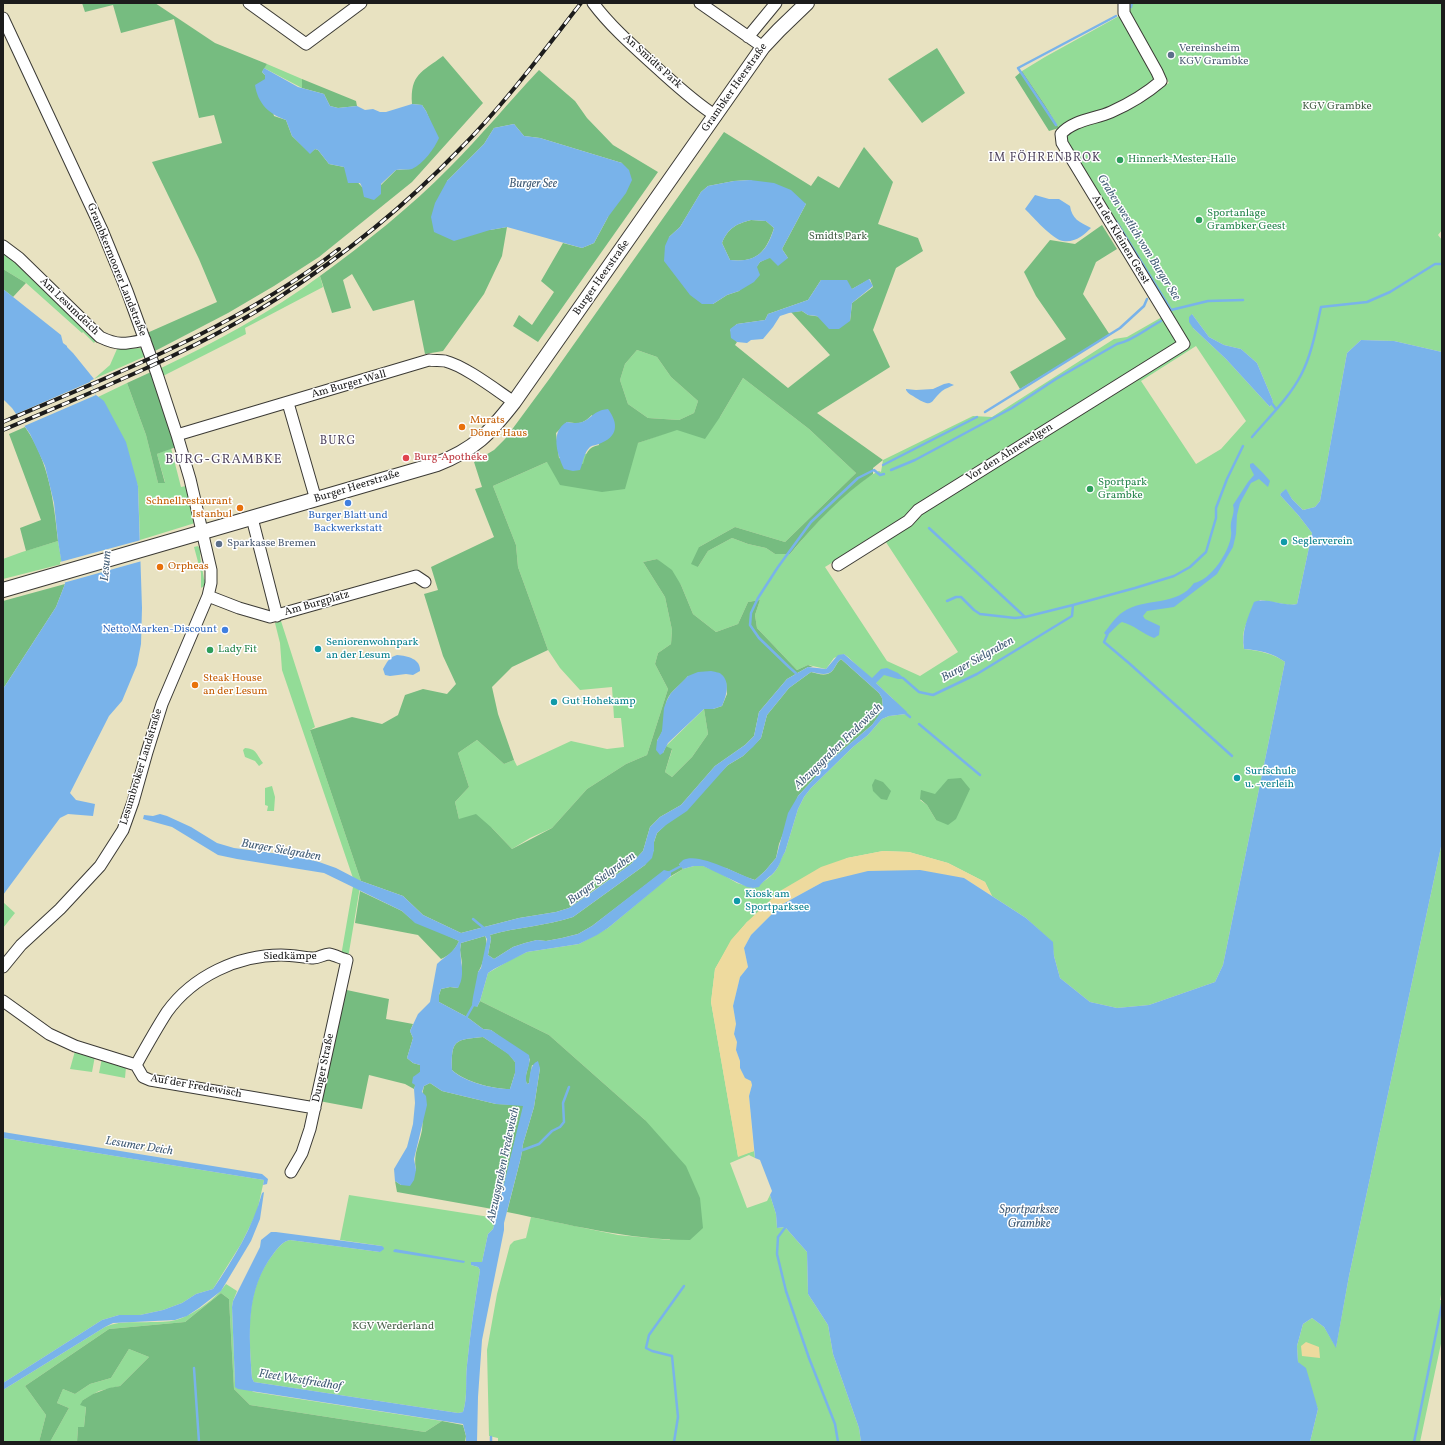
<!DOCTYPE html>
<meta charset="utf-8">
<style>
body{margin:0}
#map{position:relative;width:1445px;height:1445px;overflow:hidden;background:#e8e2c1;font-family:Vollkorn,serif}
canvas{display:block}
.frame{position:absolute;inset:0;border:4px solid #1c1c1c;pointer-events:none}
</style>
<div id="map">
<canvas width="1445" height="1445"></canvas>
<div class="frame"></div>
</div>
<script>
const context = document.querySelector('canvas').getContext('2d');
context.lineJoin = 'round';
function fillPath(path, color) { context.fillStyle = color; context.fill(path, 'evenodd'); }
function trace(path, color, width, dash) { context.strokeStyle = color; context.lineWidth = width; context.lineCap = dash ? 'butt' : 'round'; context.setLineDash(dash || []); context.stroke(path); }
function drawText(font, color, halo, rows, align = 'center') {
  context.font = font + ' Vollkorn,serif'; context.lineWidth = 3; context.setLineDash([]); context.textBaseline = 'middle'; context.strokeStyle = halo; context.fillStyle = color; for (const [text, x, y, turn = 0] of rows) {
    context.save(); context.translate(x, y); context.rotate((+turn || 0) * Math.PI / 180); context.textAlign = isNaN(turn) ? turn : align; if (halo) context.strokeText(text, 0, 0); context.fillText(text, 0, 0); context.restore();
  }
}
fillPath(new Path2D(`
 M1131 3H1442V230L1438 235 1442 240V352L1394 341 1361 340 1347 353 1320 501 1315 507 1303 510 1292 499 1286 490 1281 493 1280 495 1299 516 1312 533 1297 604 1290 605 1260 600C1250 617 1240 627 1244 649 1259 651 1273 653 1285 662L1223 965 1215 982 1149 1005 1117 1008 1090 1002 1060 978 1054 956 1052 942 1026 918 992 896 985 882 948 863 909 852 883 851 847 858 747 922 732 940 715 969 711 1002 738 1156 754 1151 755 1158 749 1155 730 1163 747 1208 767 1201 770 1195 776 1214 777 1228 785 1227 807 1252 808 1294 828 1325 833 1354 859 1428 861 1442H498V1438L489 1436 487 1350 497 1294 510 1245 514 1241 526 1238 531 1217 618 1235 670 1240 645 1120 549 1035 480 1001 488 973 510 960 527 952 579 944 608 928 664 881 683 869 694 866H703L718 872 737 883 753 888C762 883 773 876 778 867 780 862 781 857 785 852L798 809 804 797 811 788 853 747 868 735 882 719 889 716 906 714 892 698 848 657 844 654 834 658 826 669 808 665 797 670 757 628 755 615 760 600 748 602 738 624 716 632 693 614 681 585 657 559 643 562 665 597 672 630 671 644 658 653 655 664 668 689 647 755 626 764 587 789 552 828 530 838 512 849 492 828 459 819 455 802 469 787 458 753 477 740 504 764 514 760 517 766 571 741 607 749 624 747 621 718H614L612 687 580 690 560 668 548 650 518 567 516 545 493 486 547 462 638 443 677 429 720 417 743 378 809 429 856 473 785 542 735 527 699 547 698 567 708 551 732 538 748 544 766 548 775 554H790C814 526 846 487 879 471L881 472 883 460 973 416 992 417 1114 339 1127 337 1169 313 1067 144 1066 137 1071 130 1139 101 1169 83 1163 71 1147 85 1113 106 1059 128 1045 105 1022 71 1045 57 1130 10ZM1192 314 1209 337 1224 345 1241 349 1257 363 1273 401 1270 407 1226 359 1193 328ZM1196 346 1246 421 1221 449 1196 464 1141 381ZM880 533 958 652 920 676 887 661 825 567ZM935 794 936 820 927 805 920 800Z
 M267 64 302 79V88L264 68Z
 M3 250 97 339 94 343 83 332 82 333 26 283 3 269Z
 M320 276 323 287 245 328 246 334 163 376 161 368C216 342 271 312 320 276Z
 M142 348 146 356 94 379 110 365 117 349Z
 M637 350 657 357 671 377 698 401 694 413 679 420 648 418 628 404 620 380 625 364Z
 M127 383 146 435 158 483 165 482 157 454 171 448 181 487 186 486 195 523 140 540 138 486 98 397Z
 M58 541 62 564 3 579V559L22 552Z
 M198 546 201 551 200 556 204 579 206 581 204 586 201 588V573L194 547Z
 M281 621 315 727 310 730 361 881 348 958 341 956 354 881 282 670 280 643 275 623Z
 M704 709 708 734 692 757 672 777 665 772 672 750 666 746Z
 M245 748C257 749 256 754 263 763L259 766 255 761 245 757 243 750Z
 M272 786 275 797 274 811H267L268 806 265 805V788Z
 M1442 842V1289L1440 1300H1442V1339L1420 1442H1310L1318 1409 1298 1362 1297 1346 1303 1324 1312 1318 1324 1327 1336 1347 1349 1276Z
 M3 902 15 913 3 928Z
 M75 1051 95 1056 92 1072 70 1069Z
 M102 1058 126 1067 125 1078 99 1073Z
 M3 1138 264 1180 257 1212 241 1244 213 1289 196 1294 182 1303 163 1310 140 1315H119L102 1320 3 1383Z
 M349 1195 496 1218 493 1229 488 1234 482 1262H472L471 1265 478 1267 480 1270C475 1302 470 1333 467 1365 465 1381 468 1397 463 1412L458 1413 254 1382 252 1378C249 1334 244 1290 274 1253 278 1248 283 1241 290 1240L380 1252 382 1246 340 1240Z
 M226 1284 237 1291 233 1301 232 1307 235 1383 254 1392 442 1421 463 1425 466 1436 465 1442 466 1436 463 1425 442 1421 425 1432 250 1405 234 1389 229 1299 221 1293 185 1322 109 1329 25 1386 46 1415 39 1442H3V1390L105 1327C120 1320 135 1323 151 1322 159 1322 168 1322 176 1320 193 1315 216 1299 226 1284Z
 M129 1349 149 1357 120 1386 99 1391 83 1400 86 1406 84 1427H78L77 1442H50L69 1408 57 1403 63 1389 75 1394 90 1384 111 1378Z`), '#93dc97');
fillPath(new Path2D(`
 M82 3H155L215 43 267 64 262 72 265 75 274 116 286 120 292 136 310 153 315 149 318 150 329 164 344 167 362 187 381 194V185L396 170 411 169 431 123 426 111 422 105 412 104C410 74 422 72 443 56L483 103 412 182 319 257 274 286 228 313 155 351 147 333 217 302 199 259 152 162 222 143 214 115 199 118 174 19 121 33 113 5 85 12Z
 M937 48 965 93 922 123 888 79Z
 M539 70 575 101 587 118 613 145 658 172 538 342 513 326 519 315 532 325 554 292 541 281 563 243 582 248 594 243 608 217 622 163 540 138 524 136 514 124 494 128 484 144 447 181 490 230 507 227 502 256 484 294 443 351 425 354 414 300 373 311 352 274 343 280 351 308 332 313 320 276C365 243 411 207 450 167 481 136 509 102 539 70Z
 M1022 71 1045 105 1059 128 1049 131 1015 77Z
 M302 79 356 101 357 106 338 108 330 106 324 94 302 88Z
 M724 132 811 186 818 176 839 188 864 147 893 182 878 224 918 238 923 251 896 268 873 330 890 367 817 413 883 460 873 468V474C841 496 815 524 790 554H775L766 548 748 544 732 538 708 551 698 567 691 564 699 547 735 527 785 542 856 473 809 429 743 378 720 417 705 439 677 430 638 443 625 489 602 492 560 485 547 462 493 486 516 545 518 567 548 650 512 667 492 687 498 714 514 760 504 764 477 740 458 753 469 787 455 802 459 819 476 814 492 828 512 849 552 828 587 789 626 764 647 755 668 689 655 664 658 653 671 644 672 630 665 597 643 562 657 559 672 570 681 585 693 614 716 632 738 624 748 602 760 600 755 615 757 628 797 670 808 665 813 667H808L787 679 759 712 754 736 745 745 715 766 681 805 660 817 650 827 643 851 631 864 569 908 556 912 519 918 461 933 423 915 403 896 361 881 310 730 352 717 382 724 398 715 405 695 423 689 447 694 456 684 443 656 424 594 438 590 431 567 494 537 475 489 482 487 474 462 494 450 505 439 550 378ZM750 180 806 204 782 249 788 258 770 257 760 262 739 291 727 295 713 304 669 237 680 227 701 192 708 186 734 181ZM870 279 873 287 852 303 850 321 808 315 802 311 791 312 830 355 788 388 735 345 737 342 730 330 737 324 765 320 768 314 808 300 821 280 852 289ZM637 350 657 357 671 377 698 401 694 413 679 420 648 418 628 404 620 380 625 364ZM592 415 599 445C588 447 586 453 583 464L559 458 556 433 567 422C579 424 583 424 592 415ZM688 676 726 682 727 694 722 706 713 709H704L708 734 692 757 672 777 665 772 672 749 666 746 663 753 657 741C658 738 661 735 662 732 666 723 663 711 667 700 671 690 681 685 688 676Z
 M751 220 766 221 774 228C766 252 757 263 730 260L722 243C728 228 736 224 751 220Z
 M1102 225 1117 249 1096 262 1083 294 1110 335 1020 389 1010 372 1066 339 1036 296 1024 272 1050 240 1075 244Z
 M3 269 26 283 13 297 3 289Z
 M151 372 176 447 157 454 165 483H158L146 435 127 383Z
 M25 427C49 461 54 502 58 541L26 551 20 528 41 520 9 434Z
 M65 584 56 607 3 689V601Z
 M841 659 879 693 882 698 883 709 879 716 872 725 832 759 798 796 779 844 776 858 765 871 755 880 746 877 726 868 679 864 683 869 671 876V872L664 871 592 926 578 934 562 938 546 941 537 940 525 943 513 947 494 959 488 955 491 939 490 935C517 927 546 926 573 917L645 865 654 850V842L657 833 728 765 743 756 761 738 767 715 789 688 811 672C818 674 828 677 833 670 836 666 837 662 841 659Z
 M961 778 970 789 956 819 948 825 936 820 927 805 920 799 921 790 935 794 948 779Z
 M875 779 883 782 891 791 887 800 881 799 873 791 872 785Z
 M360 891 402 911 410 918 459 941C455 950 450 955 441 959L418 935 355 923Z
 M485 936C489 942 483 966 478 972L477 1007 480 1001 549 1035 645 1120 686 1166 700 1198 703 1228 690 1240C628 1240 567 1224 507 1212L521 1157 523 1144 534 1107 540 1068 532 1065 529 1083 527 1084 525 1079 530 1059 491 1030 483 1029 467 1017 439 1002V995L441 989 450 987 458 988 462 963 460 950 461 943Z
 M342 989 389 999 386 1019 413 1024 410 1031 413 1038 407 1058 413 1063 420 1065V1072L414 1089 405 1084 369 1075 362 1109 319 1101Z
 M483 1037 509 1054 515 1062V1073L510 1089C493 1089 465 1082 452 1070 451 1039 455 1040 483 1037Z
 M430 1083 442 1091 496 1104 524 1105 498 1210 397 1192 395 1181 401 1185 416 1170C413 1153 419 1146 422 1130 424 1116 420 1100 424 1086Z
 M221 1293 229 1299 234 1389 250 1405 425 1432 442 1421 463 1425 466 1436 465 1442H77L78 1427H84L86 1407 80 1405 83 1400 93 1394 109 1388 120 1386 149 1357 129 1349 111 1378 90 1384 75 1394 63 1389 57 1403 69 1408 50 1442H39L46 1415 25 1386 109 1329 185 1322Z`), '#76bc80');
fillPath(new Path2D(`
 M883 851 909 852 948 863 985 882 992 896 964 878 823 882 781 905 751 935 744 948 748 967 740 977 733 1006 736 1024 734 1034 737 1042 736 1050 740 1061V1068L751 1081 752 1085 749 1096 754 1151 738 1157 711 1002 715 969 731 940 747 922 780 891 821 867 847 858Z
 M1306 1342 1319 1347 1320 1358 1302 1356 1301 1346Z`), '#eeda9e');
fillPath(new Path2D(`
 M264 68 298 87 324 94 330 106 338 108 357 106 365 110 373 109 380 112H386L412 104 422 105 426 111 439 138C434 149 424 163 412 169 408 170 401 169 396 170L381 184V194L374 200 364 197 362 187 360 183H348L344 167 329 164 318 150 315 149 310 154 292 136 286 120C269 114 258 104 255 85L265 79V75L262 72Z
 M514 124 524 136 540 138 622 163 629 170 632 180 626 193 608 217 594 243 582 248 507 227 490 230 454 241 434 232 431 217 435 203 447 181 484 144 494 128Z
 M750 180 774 183 791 190 806 204 782 249 788 258 778 266 770 258 760 262 757 267 760 275 754 282 739 291 727 295 713 304H702L690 295 664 261 665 246 669 237 680 227 701 192 708 186 734 181ZM751 220 766 221 774 228C767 252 756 263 730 260L722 243C728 228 736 224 751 220Z
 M1035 195 1049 199H1059L1070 206C1072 219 1079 222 1091 228 1084 235 1075 243 1063 241 1052 239 1033 217 1025 209Z
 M869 279 873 286 852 303 850 321 839 329H829L817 316 808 315 802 311 789 313 780 316 773 327 763 339 751 340 747 343 737 342 731 338 730 329 737 324 765 320 768 314 808 300 821 280H847L852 289Z
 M3 289 61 335 63 343 67 346V347L73 353 94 379 90 381 96 395 104 401 126 442 138 486 142 608 141 644 137 665 122 701 109 716 70 793 76 800 95 804 93 816 68 814 60 818 3 895V689L56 607 65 584 58 541 54 503 45 466 30 434 12 408 3 399Z
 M1192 314 1209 337 1224 345 1241 349 1257 363 1273 401 1270 407 1226 359 1193 328 1189 322V317Z
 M1361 340 1394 341 1442 352V842L1349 1276 1336 1348 1324 1327 1312 1318 1303 1324 1297 1346 1298 1362 1306 1368 1318 1409 1310 1442H861L859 1428 833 1354 828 1325 808 1294 807 1252 785 1227 777 1228 776 1214 770 1195 772 1191 760 1160 755 1158 749 1096 752 1085 751 1081 745 1078 740 1068V1061L736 1050 737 1042 734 1034 736 1024 733 1006 740 977 748 967 744 948 751 935 781 905 823 882 868 871 920 870 964 878 1026 918 1053 942 1054 956 1060 978 1090 1002 1117 1008 1149 1005 1215 982 1223 965 1285 662C1273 653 1259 650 1244 649 1241 632 1248 617 1254 602 1268 597 1282 607 1297 604L1312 533 1299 516 1280 495 1281 493 1286 489 1292 499 1303 510 1315 507 1320 501 1347 353Z
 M949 383 954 385C950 387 946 388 942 391 930 401 934 409 916 398 912 395 908 394 906 390V389L916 390 933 389 944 384Z
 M608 409C619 424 618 437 599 444 597 445 593 445 590 447 584 452 583 463 580 470L573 471 564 469C557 454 550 431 567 422 592 427 587 411 608 409Z
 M1253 463 1263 473 1270 481 1268 487 1259 479 1251 483 1240 503 1237 515 1236 534 1233 547 1217 574 1174 607 1147 611 1143 616 1145 619 1160 626 1159 635 1154 638C1143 634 1134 625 1122 622 1116 625 1113 632 1106 635L1104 633C1110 626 1115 617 1123 612 1144 597 1178 607 1194 583 1211 580 1229 552 1231 536 1232 532 1230 528 1231 523 1232 517 1235 511 1233 505L1248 482 1254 475 1250 467V464Z
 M844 654 872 678 881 669 887 668 898 673 905 679H898L884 675 876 683 907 712 906 714 889 716 882 719 868 735 853 747 811 788 804 797 798 809 785 852C781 858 780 865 776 870 771 877 763 880 759 887L753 888 747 887 703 866H694L683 869 679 864C680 863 682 861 683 860 700 852 738 875 755 880L765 871 776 858 788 813 798 796 832 759 872 725 883 709 882 698 879 693 841 659C837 662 836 666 833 670 827 677 818 673 811 672L789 688 767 715 761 738 753 747 743 756 728 765 687 811 666 825 657 833 654 842V850L652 858 645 865 573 917C546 926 517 927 490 935L491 939 488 955 494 959 513 947 525 943 537 940 546 941 562 938 578 934 592 926 664 870 671 872V876L608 928 597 935 579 944 527 952 494 969 488 973 480 1001 477 1007 473 1006 472 1004 473 997 478 972 481 968 487 939 485 936 461 943C458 957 467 974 458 988L450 987 441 989 439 995V1002L467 1017 483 1029 491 1030 529 1055C532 1065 523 1074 527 1084L529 1083C530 1075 530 1064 538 1061L540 1068 534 1107 523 1144 521 1157 504 1223V1230L482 1340 478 1397 477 1442H466V1436L463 1424 238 1389 235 1387V1383L232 1307 233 1301 260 1247 261 1240 271 1232H276L382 1246 384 1248V1249L380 1252 290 1240C283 1241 278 1248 274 1253 245 1290 249 1334 252 1378L254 1382 458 1413 463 1412C468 1397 465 1381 467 1365 470 1333 475 1302 480 1270L478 1267 471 1265V1262H482L488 1234 493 1229 523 1106 496 1104 442 1091 430 1083 424 1086 422 1092 426 1096 427 1105 414 1159 416 1170 414 1180 410 1186 401 1185 395 1181 394 1169 407 1147 413 1124 415 1103 414 1089 415 1085 412 1083 413 1077 420 1072V1065L413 1063 407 1058 413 1038 410 1031 418 1014 430 1002 437 964C446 955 453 954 459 941L415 923 402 911 324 873 237 859 218 855 172 827 143 819 144 815 153 816 160 814 167 816 191 827 217 843 234 848 295 856 319 862 336 868 361 881 403 896 423 915 461 933 519 918 556 912 569 908 595 890 631 864 643 851 650 827 660 817 681 805 715 766 745 745 754 736 759 712 787 679 808 667 826 669 838 655ZM483 1037 508 1054 515 1062V1073L510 1089C493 1089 464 1082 452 1070 451 1039 455 1040 483 1037Z
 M397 655C408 656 421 659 420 671L413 675 406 674 390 676 385 675 383 669C387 662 389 657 397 655Z
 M711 671C714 672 719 672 721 674 731 682 726 697 722 706L713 709H704L668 743 663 753 660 755 656 750 657 741 662 731 664 708 667 700 671 693 688 676 698 672Z
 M3 1132 262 1174 268 1179 267 1184 263 1185 264 1180 3 1138Z
 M264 1192 260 1219 251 1241 221 1291 199 1308 187 1316 175 1320 113 1323 105 1327 3 1390V1383L102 1320 119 1315H140L163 1310 182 1303 196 1294 213 1289C233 1260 253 1227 262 1193Z
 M395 1249 465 1261 464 1263 394 1252 393 1251Z`), '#79b3ea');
fillPath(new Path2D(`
 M90 382 96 395 22 427 14 415Z
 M141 540 142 561 63 583 60 562Z`), '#e8e2c1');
trace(new Path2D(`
 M1131 7 1132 3
 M1056 125 1018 68 1116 16
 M1116 221 1171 310 1208 301 1243 300
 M1270 401 1276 409
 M985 412 1120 328 1144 306 1147 299
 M1252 437C1269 417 1289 398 1301 375 1312 354 1316 329 1321 307L1367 302 1390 292 1435 264H1442
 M883 465 977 417
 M891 470 915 460 1012 408 1056 379 1117 344C1133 341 1147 328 1161 321
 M929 528 1025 617 1073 605
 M947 601 956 597H961L974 610 980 614 1015 618 1024 617
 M1108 633 1104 642 1130 664 1232 756
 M798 675 790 668 759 638 750 625 751 613 758 598 778 567 811 522 858 478 874 470 880 475 884 474
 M903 678 919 692 933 695 977 674 1072 616 1073 605 1135 588 1174 576 1190 567 1206 552 1216 518V508L1227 479 1243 446
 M904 712 910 717
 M919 724 980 775
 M668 873 683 865
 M473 919 485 929
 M466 1018 474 1004
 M520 1151 539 1144 552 1131 560 1127 564 1122 563 1103 569 1087
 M787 1225 778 1237 777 1254 786 1291 809 1358 835 1424 838 1442
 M194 1368 199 1442
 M491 1442V1437
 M674 1442 678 1417 672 1356 652 1351 646 1348 649 1335 684 1286
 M1414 1442 1442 1304`), '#79b3ea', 2.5);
const minor = new Path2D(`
 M249 3 306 44 361 3
 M593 3C611 27 634 47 656 67 675 84 694 102 716 116
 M700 3 763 47
 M3 18 102 230 127 291 157 374 177 435 190 479 211 570V583L208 596 162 704 147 752 133 802 123 830 100 866 60 909 21 945 3 967
 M748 37 776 3
 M3 246 19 258 100 337C119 346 125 344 145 340
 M288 403 316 500
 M177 435 429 360C434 361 440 360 445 361 465 366 496 390 514 402
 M252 518 277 616
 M838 565 908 521 918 510 1184 344 1062 143 1061 134C1073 120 1095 119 1111 112 1129 104 1147 93 1161 81L1157 72 1124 13V3
 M208 596 239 608 270 617 416 576 425 582
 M3 1001 49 1034 75 1046 136 1065 143 1077 150 1080 315 1108
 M136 1065C146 1047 156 1029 167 1012 193 976 238 955 281 955 291 955 302 957 312 958 318 959 323 954 329 954 335 955 342 959 347 960L310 1129 302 1153 291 1172`);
const major = new Path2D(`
 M3 590 437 464C475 449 489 434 514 402L763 47 779 30 807 3`);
trace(minor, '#3b3a35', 13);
trace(major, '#3b3a35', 16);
trace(minor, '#fff', 11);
trace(major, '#fff', 14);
const rail = new Path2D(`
 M3 422C118 373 239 326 339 249
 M3 430C96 390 192 353 278 298 343 256 405 206 459 150 504 105 542 53 581 3`);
trace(rail, '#1c1c1c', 4);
trace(rail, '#fff', 2.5, [8]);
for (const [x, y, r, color] of [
 [1171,55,4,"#5c6f8a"],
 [1120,160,4,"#2e9e5b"],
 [1199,220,4,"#2e9e5b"],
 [462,427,4,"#e8710a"],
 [406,458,4,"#e0444e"],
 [1090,489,4,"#2e9e5b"],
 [348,503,4,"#3f7fe0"],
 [240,508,4,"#e8710a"],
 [1284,542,4,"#0f9aa8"],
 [219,544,4,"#5c6f8a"],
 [160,567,4,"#e8710a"],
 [225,630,4,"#3f7fe0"],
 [318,649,4,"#0f9aa8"],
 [210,650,4,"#2e9e5b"],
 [195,685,4,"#e8710a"],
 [554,702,4,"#0f9aa8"],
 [1237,778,4,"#0f9aa8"],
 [737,901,4,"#0f9aa8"]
]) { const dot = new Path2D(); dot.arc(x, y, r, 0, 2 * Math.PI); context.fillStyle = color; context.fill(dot); trace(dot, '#fff', 1.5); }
drawText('11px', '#4e5e75', '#fff', [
 ["Vereinsheim",1179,49],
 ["KGV Grambke",1179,62],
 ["Sparkasse Bremen",227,544]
], 'left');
drawText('11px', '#1c1c1c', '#fff', [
 ["An Smidts Park",652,62,42],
 ["Grambker Heerstraße",735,88,-55],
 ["An der Kleinen Geest",1120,240,59],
 ["Grambkermoorer Landstraße",116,270,68],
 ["Burger Heerstraße",602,278,-55],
 ["Am Lesumdeich",69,307,44],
 ["Am Burger Wall",349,385,-16],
 ["Vor den Ahnewelgen",1010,453,-32],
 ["Burger Heerstraße",357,487,-17],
 ["Am Burgplatz",317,604,-16],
 ["Lesumbroker Landstraße",142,767,-73],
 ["Siedkämpe",290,957],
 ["Dunger Straße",324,1068,-78],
 ["Auf der Fredewisch",196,1087,10]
]);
drawText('11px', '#465f47', '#fff', [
 ["KGV Grambke",1337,107],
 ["Smidts Park",838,237],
 ["KGV Werderland",393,1327]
]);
drawText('11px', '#27864d', '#fff', [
 ["Hinnerk-Mester-Halle",1128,160],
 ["Sportanlage",1207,214],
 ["Grambker Geest",1207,227],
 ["Sportpark",1098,483],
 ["Grambke",1098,496],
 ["Lady Fit",218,650]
], 'left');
drawText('11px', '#c56008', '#fff', [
 ["Murats",470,421],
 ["Döner Haus",470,434],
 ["Schnellrestaurant",232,502,"right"],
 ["Istanbul",232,515,"right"],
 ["Orpheas",168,567],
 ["Steak House",203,679],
 ["an der Lesum",203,692]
], 'left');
drawText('11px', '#be3a42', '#fff', [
 ["Burg-Apotheke",414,458]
], 'left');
drawText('11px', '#366cbe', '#fff', [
 ["Burger Blatt und",348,516],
 ["Backwerkstatt",348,529],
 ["Netto Marken-Discount",217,630,"right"]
]);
drawText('11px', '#0d838f', '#fff', [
 ["Seglerverein",1292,542],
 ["Seniorenwohnpark",326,643],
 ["an der Lesum",326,656],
 ["Gut Hohekamp",562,702],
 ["Surfschule",1245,772],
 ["u. -verleih",1245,785],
 ["Kiosk am",745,895],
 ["Sportparksee",745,908]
], 'left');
context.letterSpacing = '1px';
drawText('12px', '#524760', '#fff', [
 ["IM FÖHRENBROK",1045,159],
 ["BURG",338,442]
]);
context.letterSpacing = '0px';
drawText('italic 12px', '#466079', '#fff', [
 ["Burger See",533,185],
 ["Graben westlich vom Burger See",1138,238,58],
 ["Lesum",107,566,-85],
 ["Burger Sielgraben",978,660,-29],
 ["Abzugsgraben Fredewisch",839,747,-44],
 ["Burger Sielgraben",281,851,10],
 ["Burger Sielgraben",602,879,-36],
 ["Lesumer Deich",139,1147,9],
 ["Abzugsgraben Fredewisch",504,1165,-78],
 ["Sportparksee",1029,1211],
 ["Grambke",1029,1225],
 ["Fleet Westfriedhof",300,1381,9]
]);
context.letterSpacing = '1px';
drawText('13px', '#524760', '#fff', [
 ["BURG-GRAMBKE",224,461]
]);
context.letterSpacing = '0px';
</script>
